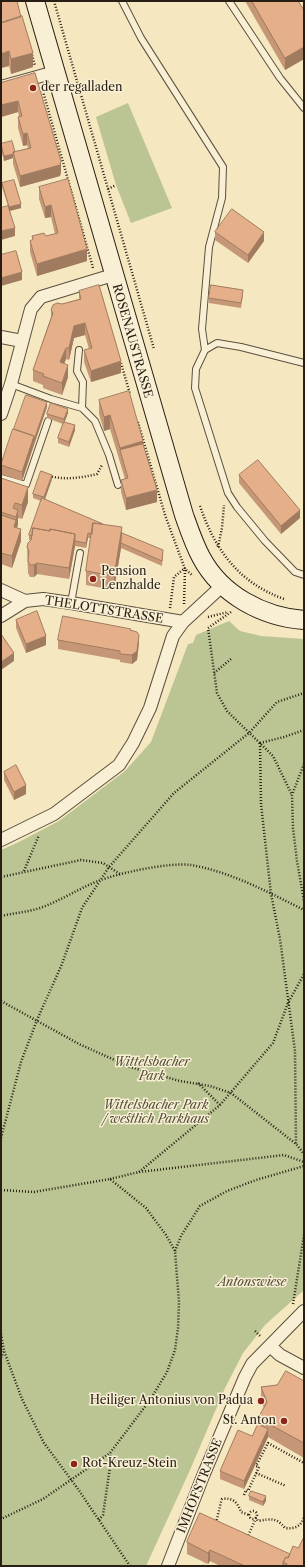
<!DOCTYPE html>
<style>
body{margin:0}
#map{position:relative;width:305px;height:1567px;overflow:hidden;background:#f5e7bf;font-family:"Libre Caslon Text",serif}
canvas{display:block}
.frame{position:absolute;inset:0;border:2px solid #281e13;pointer-events:none}
</style>
<div id="map">
<canvas width="305" height="1567"></canvas>
<div class="frame"></div>
</div>
<script>
const context = document.querySelector('canvas').getContext('2d');
context.lineJoin = 'round';
function fillPath(path, color) { context.fillStyle = color; context.fill(path, 'evenodd'); }
function trace(path, color, width, dash) { context.strokeStyle = color; context.lineWidth = width; context.lineCap = dash ? 'butt' : 'round'; context.setLineDash(dash || []); context.stroke(path); }
function drawText(font, color, halo, rows, align = 'center') {
  context.font = font + ' "Libre Caslon Text",serif'; context.lineWidth = 3; context.setLineDash([]); context.textBaseline = 'middle'; context.strokeStyle = halo; context.fillStyle = color; for (const [text, x, y, turn = 0] of rows) {
    context.save(); context.translate(x, y); context.rotate((+turn || 0) * Math.PI / 180); context.textAlign = isNaN(turn) ? turn : align; if (halo) context.strokeText(text, 0, 0); context.fillText(text, 0, 0); context.restore();
  }
}
fillPath(new Path2D(`
 M128 103 172 208 131 223 116 185 96 117Z
 M229 621 240 631 261 636 304 639V1290L265 1325 243 1353 225 1388 190 1470 146 1566H1V850L17 843 59 821 125 771 151 742 188 644 193 643 196 635Z`), '#bac593');
const service = new Path2D(`
 M122 1 141 38 223 167 222 198 209 247 202 329 205 350 196 369 195 388 228 493 237 507 265 541 295 572 304 575
 M229 1 280 78 304 108
 M79 350 77 371 83 382 82 408
 M205 350 217 343 241 347 304 363
 M11 384 51 399 82 408 95 421 109 455 118 485
 M1 478 26 485 48 421
 M71 603 80 553`);
const minor = new Path2D(`
 M1 87 55 72
 M1 337 22 341
 M1 414 11 384 31 309 41 297 113 275
 M1 590 25 601
 M1 616 25 601 43 599 71 603 183 622
 M1 840 54 814 119 765 133 743 150 708 173 636 183 622 223 585
 M270 1346 280 1355 304 1368
 M168 1566 203 1476 245 1377 252 1364 304 1311`);
const secondary = new Path2D(`
 M35 1 184 515C189 529 194 544 201 557 221 595 263 617 304 620`);
trace(service, '#5b503e', 8);
trace(minor, '#5b503e', 14);
trace(secondary, '#281e13', 20);
trace(new Path2D(`
 M54 1 154 349
 M32 55 35 66
 M42 88 93 268
 M108 189 116 185
 M121 363 130 394
 M138 422 165 515 185 569 193 576
 M49 476C65 480 81 478 97 474L102 465
 M200 506C215 550 239 583 284 599
 M218 547 222 528 224 505
 M184 604 185 569
 M170 608 174 577 185 568
 M231 612 208 628 217 693 227 711 273 756 292 795
 M208 617 228 612
 M214 673 231 659
 M260 743 261 804 271 894 280 939 295 1051 296 1144
 M260 743 284 737 304 730
 M304 764 292 795 293 828 297 861 304 901
 M24 871 39 835
 M1 877 81 860 103 863 120 874
 M1 916C14 913 28 912 40 908 60 901 78 889 98 881 119 873 169 862 191 865 231 872 268 892 304 910
 M1 1001 79 1044 130 1067 180 1081 210 1086 231 1093 296 1144 304 1154
 M198 1083 220 1105
 M1 1138 21 1062 37 1020 62 964 82 908 109 867 174 793 249 733 277 702 304 693
 M139 1172 220 1105 273 1043 288 1003 304 974
 M110 1179 139 1172 284 1155 304 1162
 M1 1190 34 1192 110 1179 146 1208 166 1235 175 1251 179 1302 178 1328 175 1350 167 1372 150 1400 110 1453 43 1499 1 1519
 M175 1251 181 1236 200 1206 227 1191 256 1180 304 1166
 M293 1304 304 1235
 M255 1331 261 1337
 M1 1334 4 1351 22 1399 44 1443 78 1489 130 1566
 M1 1358 4 1351
 M256 1473 286 1486
 M244 1495 246 1490 248 1491 259 1467 256 1466 268 1443 304 1463
 M249 1515a4 4 0 1 1 8 0a4 4 0 1 1-8 0Z
 M99 1520 103 1515 111 1460 110 1453
 M216 1523 221 1502 222 1499C233 1497 238 1503 241 1512L249 1515
 M246 1535 248 1536 256 1518 258 1521C271 1519 276 1517 285 1528 294 1529 301 1527 304 1517
 M204 1566 205 1563`), '#281e13', 2.5, [1, 2]);
trace(service, '#f8efd5', 6);
trace(minor, '#f8efd5', 12);
trace(secondary, '#f8efd5', 18);
fillPath(new Path2D(`
 M1 1 33 67 11 74 9 66 1 68Z
 M245 1H298L304 10V59L285 70Z
 M35 73 61 172 60 176 20 187 13 164V158L4 161 1 150V144L15 152 28 148 27 145 23 146 18 128V117L19 116 18 112 1 117V83Z
 M2 183 21 208 10 211 15 236 8 206 2 187Z
 M39 187 87 261 37 276 30 252V241L32 240V236H46L55 234 51 217 45 218 39 199Z
 M215 232 264 241 248 263 215 240Z
 M79 291 121 373 91 382 84 362V350L89 349 85 335 74 338 69 360 66 359 64 364 68 377 62 395 43 388V385L33 381V370L51 317V310L62 304 79 299Z
 M243 295 241 308 209 303V298Z
 M99 400 143 444 157 502 126 510 121 492V480L125 479 110 429 104 431 99 414Z
 M47 407 22 481 1 474V464L14 429Z
 M68 413 64 422 75 430 69 447 58 443V438L63 424 47 418V414Z
 M239 475 300 518 281 534 239 483Z
 M1 478 28 502 22 519 18 518V524L17 528 21 541 12 568 1 564Z
 M52 479 45 499 122 533 163 554 162 566 121 548 114 590 86 585V571L91 538H88L86 548 75 546 69 579 37 574 34 577H30L28 573 27 547 31 540H29V535L41 501 33 498V494Z
 M16 620 46 645 26 653 16 628Z
 M131 630 139 643 137 660 132 664 120 662V660L58 649V640Z
 M4 772 26 794 14 800 4 780Z
 M304 1381V1458L268 1437 244 1489 220 1479V1471L252 1436 258 1424V1418L264 1408 261 1401V1387Z
 M249 1496 266 1501 263 1506 249 1500Z
 M187 1542 304 1566H220L210 1561 208 1564 187 1554Z`), '#c59776');
fillPath(new Path2D(`
 M304 47V59L285 70V58Z
 M9 51V66L1 68V54Z
 M33 53V67L11 74V59Z
 M18 101V112L1 117V105Z
 M27 133V145L23 146V134Z
 M13 154V158L4 161V156Z
 M61 161V172L60 176 20 187V176Z
 M21 204V208L9 211V207Z
 M51 205V217L45 218V207Z
 M15 228V236L1 240V231Z
 M264 232V241L248 263V255Z
 M87 249V261L37 276V264Z
 M22 272V280L1 286V278Z
 M85 323V335L74 338 69 360V348L74 326Z
 M66 348V359L60 374V362Z
 M121 361V373L91 382V371Z
 M68 365V377L62 395V383Z
 M47 402V407L34 444V440Z
 M68 409V413L64 424V419Z
 M110 415V429L104 431V417Z
 M75 425V430L69 447V442Z
 M34 436V444L22 481V472Z
 M143 441V455L120 450V448Z
 M52 475V479L44 502V497Z
 M28 487V502L22 519V505Z
 M157 490V502L126 510V498Z
 M18 510V524L14 538V527Z
 M300 510V518L281 534V526Z
 M122 527V542L121 543V548L114 590V576Z
 M21 529V541L12 568V556Z
 M88 533V538L86 548V543Z
 M75 534V546L69 579V568Z
 M37 563V574L34 577V565Z
 M139 635V643L137 660 132 664V655Z
 M46 636V645L26 653V644Z
 M14 653V661L1 670V662Z
 M26 785V794L14 800V792Z
 M268 1429V1437L244 1489V1481Z
 M266 1496V1501L263 1506V1502Z
 M210 1550V1561L208 1564V1553Z`), '#a07b60');
const building = new Path2D(`
 M1 1H17L21 17 1 23Z
 M252 1H298L304 10V47L285 58Z
 M22 16 33 53 11 59 9 51 1 54V23Z
 M35 73 61 161 60 165 20 176 13 152 31 148 27 133 23 134 18 117 22 116 18 101 1 105V83Z
 M12 141 15 152H13L14 154 4 156 1 144Z
 M68 179 87 249 37 264 30 241 33 239 32 236 44 233 46 236 58 233 51 205 45 207 39 187Z
 M14 180 21 204 9 207 2 183Z
 M8 206 15 228 1 231V208Z
 M232 209 264 232 248 255 215 232Z
 M16 251 22 272 1 278V255Z
 M99 285 121 361 91 371 84 350 92 348 85 323 74 326 69 348H66L60 362 68 365 62 383 43 376 44 374 33 370 53 313 51 310 53 305 57 303 62 304 81 299 79 291Z
 M211 285 243 290 241 303 209 298Z
 M129 391 143 441 120 448 110 415 104 417 99 400Z
 M26 395 47 402 34 440V436L14 429Z
 M51 403 68 409 64 419 47 414Z
 M64 422 75 425 69 442 58 438Z
 M13 429 34 436 22 472 1 465Z
 M143 444 157 490 126 498 121 480 128 478 120 450Z
 M258 460 300 510 281 526 239 475Z
 M41 471 52 475 44 497 33 494Z
 M1 478 28 487 22 505 15 503 13 508 18 510 16 517 1 512Z
 M42 498 103 524 93 523 92 534 88 533 86 543 75 541V534L50 529V531L33 528 32 536 29 535Z
 M1 515 16 520 14 527 21 529 12 556 1 553Z
 M93 523 122 527 114 576 86 571Z
 M33 528 50 531V529L75 534 69 568 37 563 34 565H30L28 561 29 551 27 547 28 543 31 540Z
 M122 533 163 550 162 561 121 543Z
 M37 611 46 636 26 644 16 620Z
 M63 616 131 629 130 630 137 632 139 635 137 651 132 655 120 654V651L58 640Z
 M1 634 14 653 1 662Z
 M16 765 26 785 14 792 4 772Z
 M286 1371 304 1381V1443L258 1418 267 1402 261 1387 277 1385Z
 M258 1424 268 1429 244 1481 220 1471 238 1430 252 1436Z
 M251 1491 266 1496 263 1502 249 1496Z
 M200 1513 290 1554 288 1558 286 1557 283 1562V1565L286 1566H245L210 1550 208 1553 187 1542Z
 M304 1537V1566H286L287 1564 283 1562 286 1557 288 1558 293 1546 298 1548Z`);
fillPath(building, '#e5b089');
trace(building, '#a07b60', 1);
for (const [x, y, r, color] of [
 [33,88,4,"#8f2418"],
 [93,579,4,"#8f2418"],
 [261,1401,4,"#8f2418"],
 [284,1421,4,"#8f2418"],
 [74,1464,4,"#8f2418"]
]) { const dot = new Path2D(); dot.arc(x, y, r, 0, 2 * Math.PI); context.fillStyle = color; context.fill(dot); trace(dot, '#f8efd5', 1.5); }
drawText('12px', '#281e13', '#f8efd5', [
 ["der regalladen",41,88],
 ["Pension",101,572],
 ["Lenzhalde",101,586],
 ["Heiliger Antonius von Padua",253,1401,"right"],
 ["St. Anton",276,1421,"right"],
 ["Rot-Kreuz-Stein",82,1464]
], 'left');
drawText('12px', '#281e13', '#f8efd5', [
 ["ROSENAUSTRASSE",132,341,74],
 ["THELOTTSTRASSE",104,610,9],
 ["IMHOFSTRASSE",200,1486,-68]
]);
drawText('italic 12px', '#545039', '#f8efd5', [
 ["Wittelsbacher",152,1063],
 ["Park",152,1077],
 ["Wittelsbacher Park",156,1106],
 ["/ westlich Parkhaus",156,1120],
 ["Antonswiese",252,1283]
]);
</script>
